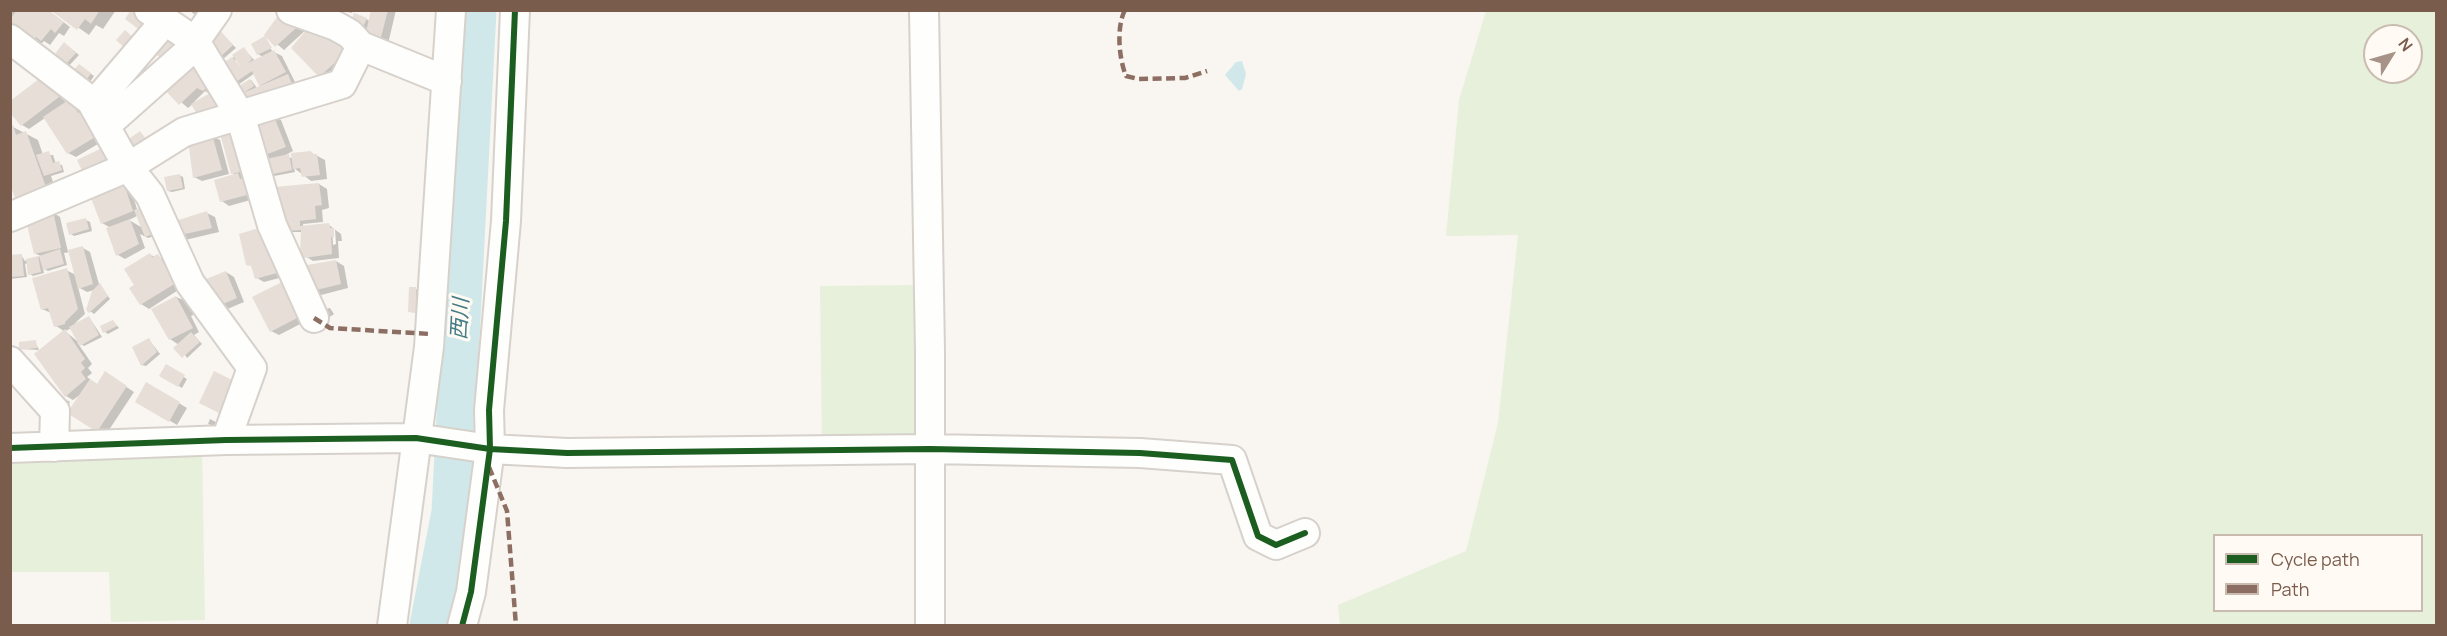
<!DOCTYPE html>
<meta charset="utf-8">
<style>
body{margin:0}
#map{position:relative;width:2447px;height:636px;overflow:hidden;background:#f9f5f0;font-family:Manrope,sans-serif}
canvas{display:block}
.frame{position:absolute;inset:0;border:12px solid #7a5c4d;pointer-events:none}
.legend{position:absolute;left:2213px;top:534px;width:210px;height:78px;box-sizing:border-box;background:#fffaf3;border:2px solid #cabbb1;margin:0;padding:8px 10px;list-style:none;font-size:18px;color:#7a5c4d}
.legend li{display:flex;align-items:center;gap:12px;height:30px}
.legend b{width:30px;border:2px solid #cabbb1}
.north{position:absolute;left:2363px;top:24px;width:60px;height:60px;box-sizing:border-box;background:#fffaf3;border:2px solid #cabbb1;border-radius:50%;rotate:53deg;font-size:16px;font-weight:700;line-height:24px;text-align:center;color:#7a5c4d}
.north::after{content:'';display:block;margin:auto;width:21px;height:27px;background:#a69286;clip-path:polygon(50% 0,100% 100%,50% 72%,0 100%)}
</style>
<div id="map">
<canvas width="2447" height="636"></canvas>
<div class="frame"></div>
<ul class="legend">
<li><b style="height:8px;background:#1b5e20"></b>Cycle path</li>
<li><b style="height:8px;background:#8d6e63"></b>Path</li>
</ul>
<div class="north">N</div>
</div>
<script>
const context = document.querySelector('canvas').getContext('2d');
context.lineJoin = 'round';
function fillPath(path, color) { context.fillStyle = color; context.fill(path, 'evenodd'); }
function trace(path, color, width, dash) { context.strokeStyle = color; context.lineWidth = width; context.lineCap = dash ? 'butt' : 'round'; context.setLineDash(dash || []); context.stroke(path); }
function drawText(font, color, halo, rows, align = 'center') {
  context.font = font + ' Manrope,"Noto Sans JP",sans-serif'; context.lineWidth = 6; context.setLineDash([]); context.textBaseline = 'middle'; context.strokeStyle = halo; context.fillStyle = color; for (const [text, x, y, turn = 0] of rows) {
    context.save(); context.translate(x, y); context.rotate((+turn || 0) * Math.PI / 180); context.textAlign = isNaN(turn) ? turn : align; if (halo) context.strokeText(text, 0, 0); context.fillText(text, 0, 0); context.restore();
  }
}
fillPath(new Path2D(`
 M1486 11H2436V625H1340L1338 605 1466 551 1498 423 1518 235 1446 236 1459 100ZM2375 36H2411V72H2375ZM2214 536H2422V610H2214Z
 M916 285 918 440 822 442 820 286Z
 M202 450 205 620 111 622 109 572H11L10 461Z`), '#e7f0db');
fillPath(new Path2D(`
 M1242 61 1246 74 1242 89 1239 91 1225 75 1236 62Z`), '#d0e8ea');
fillPath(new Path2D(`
 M10 10H48L70 27 64 36 59 33 50 45 44 41 40 45 10 18Z
 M53 10H116L103 29 96 25 89 35Z
 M189 10H216L200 19Z
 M337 10H353L352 13Z
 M373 10H396L388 44 374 41 369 25 363 35 350 26 366 19 370 21Z
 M281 15 353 44 328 80 320 76 309 27 284 50 266 35Z
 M218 30 236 48 223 59 210 47Z
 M265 38 272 51 282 56 302 96 245 94 241 86 251 80 257 88 261 87 255 73 238 85 223 65 244 49 255 61 263 57 258 54ZM237 59 247 73 233 62Z
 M68 46 79 55 67 68 64 66Z
 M83 68 94 76 90 82 75 72Z
 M51 83 66 103 77 105 103 141 76 157 68 153 45 118 29 129 22 125Z
 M220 86 212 128 193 104 188 108 166 89ZM205 91 210 94 195 103 194 102Z
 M273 115 281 120 293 151 282 157 293 158 310 152 325 160 327 179 311 181 294 168 295 172 269 177 271 160 263 155Z
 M13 127 38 140 43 155H53L56 164 62 165 64 172 51 176 58 197 30 209Z
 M221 131 256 174 241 177 245 179 254 199 229 206 222 201 237 175 232 173Z
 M212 136 220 140 229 174 202 181 194 177Z
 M179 175 183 177 185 189 172 192 168 191Z
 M129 184 139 215 157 235 148 238 140 234 145 248 125 259 118 255 111 228 102 223 90 191ZM137 216 141 227 129 220Z
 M319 184 327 189 329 208 322 210 323 222 303 224V227L329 225 341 234 342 241H338L339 258 313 261 305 256 302 232H290L287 223ZM332 229H335L336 244 333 245Z
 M52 212 60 217 68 252 83 248 90 252 99 284 110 299 94 314 87 309 94 290 87 292 78 287 85 314 74 324 89 317 102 337 84 346 77 342 92 364 88 368 92 373 87 377 98 385 113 378 134 392 105 436 98 431 81 394 73 400 66 396 64 331 56 326 51 313 42 309 66 270 76 275 70 252 64 253 67 265 48 271 43 268 44 273 33 276 30 274 28 263 25 264 27 277 10 279V256L21 255 25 261 41 256 36 254ZM72 328 78 340 77 341 65 331Z
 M207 213 215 217 219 232 185 240 178 235Z
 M86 220 90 222 92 231 74 236 71 234Z
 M150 255 166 260 183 287 149 309 141 304 136 286Z
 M336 261 344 266 348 288 321 295 313 290Z
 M253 267 291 275 264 282 257 278Z
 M226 272 234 277 244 302 225 310 217 305Z
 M416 289 419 291V314L410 311Z
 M176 297 189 302 195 314 191 316 199 332 194 335 202 344 187 358 179 345 170 339Z
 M254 298 308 320 279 335 271 331Z
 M330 308 334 314 327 319 320 310Z
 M113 321 119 328 108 334 105 332Z
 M149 340 160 354 146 366 142 365Z
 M35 342 39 350 21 349Z
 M166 366 187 379 182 388 161 375Z
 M147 384 187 408 177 425 137 401Z
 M62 397 70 402 68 406 59 400Z
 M210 419 220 424 218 428 208 424Z`), '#0003');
trace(new Path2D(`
 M429 626 451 512 477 10`), '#d0e8ea', 39);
fillPath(new Path2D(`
 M17 10H48L64 22 55 33 51 29 41 41 36 37 32 42 10 26V19Z
 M50 10H100L91 24 85 19 77 30Z
 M131 10H135L149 20 141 31 125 19Z
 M371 10H388L380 41 365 37Z
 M280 13 304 21 275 47 264 35Z
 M354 13 367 18 360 34 349 27Z
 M312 23 349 50 319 77 291 48Z
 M218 28 233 45 218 59 209 48Z
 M125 30 136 40 127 50 116 40Z
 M168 32 181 42 166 62 153 52Z
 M265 36 272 48 257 55 251 44Z
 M64 42 76 53 63 67 52 58Z
 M244 47 252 59 248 63 252 70 248 63 274 50 286 72 259 86 252 71 233 84 221 65 232 57 242 68 232 55Z
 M194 58 213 82 203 91 197 88 179 105 164 89Z
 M79 64 91 73 86 81 72 72Z
 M288 74 295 92 244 109 239 86 250 79 254 86 243 93Z
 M43 76 59 97 21 126 10 113V101Z
 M217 89 230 111 203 124 191 104Z
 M70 99 78 113 83 110 97 136 67 154 43 117Z
 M273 114 286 147 262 156 250 123Z
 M13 125 16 135 26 131 47 190 17 203 10 185V126Z
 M236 125 249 170 231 174 219 130Z
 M140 131 150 144 132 157 122 144Z
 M212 134 222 170 193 178 188 140Z
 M102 148 107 160 105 166 84 175 77 160Z
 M49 151 53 163 59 161 62 170 44 176 36 155Z
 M311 151 312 154H317L320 175 302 177 300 168 293 169 291 153Z
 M289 154 292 170 264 176 262 160Z
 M238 173 240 179H243L247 195 220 202 214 180Z
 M180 174 183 188 167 191 164 177Z
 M122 178 133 211 101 224 88 190Z
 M319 183 322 205 315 206 316 219 289 222 300 221V226L329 223 330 228H334V237H331L332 254 304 258 300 254 301 230 286 231 274 187Z
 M135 197 155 233 145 237 134 210 139 208Z
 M53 211 61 248 34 254 25 217Z
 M207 211 212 228 176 236 172 222Z
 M86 218 89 229 69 235 66 223Z
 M130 219 139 244 116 256 106 228Z
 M266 226 284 271 255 279 251 266 246 265 239 234Z
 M83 246 93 284 78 289 68 250Z
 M60 249 64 264 43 270 39 256Z
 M150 253 152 257 158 254 176 283 140 305 129 288 134 285 124 269Z
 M22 254 24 276 10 277V255Z
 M38 256 41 272 28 275 26 259Z
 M336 260 341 284 312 291 307 265Z
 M67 268 78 309 65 322V324L54 327 48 308 41 310 32 278Z
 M226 271 237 298 216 307 204 280Z
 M284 281 301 316 270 332 252 297Z
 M100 283 108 296 89 313 86 310 92 291Z
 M409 287H416V313L408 312Z
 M176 296 193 328 169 340 151 309Z
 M89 316 99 335 80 346 69 327Z
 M113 320 117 326 103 333 100 326Z
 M65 329 85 359 81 363 85 368 81 372 86 379 65 397 34 354Z
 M191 332 200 342 182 358 173 348Z
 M149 338 157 352 141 366 132 347Z
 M36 340 37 348 19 350V342Z
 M166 364 185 375 178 387 159 376Z
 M105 371 127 386 97 432 67 413 90 379 97 384Z
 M214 371 234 381 219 413 199 403Z
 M146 382 180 402 169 422 135 402Z`), '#e6ded7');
const minor = new Path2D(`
 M149 10 195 41 240 115 272 225 314 318
 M291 10 336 26 350 34 361 46 447 81
 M924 10 930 351V626
 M10 39 91 101 128 167 150 195 190 283 252 368 226 440
 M91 101 101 96 165 21
 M105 126 186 54 217 10
 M10 217 128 167 184 132 342 84 361 46
 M10 361 55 411 54 447
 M10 448 226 440 416 438 490 449 567 453 930 449 1140 453 1232 460 1258 536 1276 545 1305 533
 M392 626 429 347 451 10
 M462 626 471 592 490 449 489 410 506 221 515 10`);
trace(minor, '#d7d1cb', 32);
trace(minor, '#fefefd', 28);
trace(new Path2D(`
 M1125 10C1116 27 1119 59 1126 76L1138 79 1185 78 1207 71
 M314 318 330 328 430 334
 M489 467 507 511 516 626`), '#8d6e63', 4.5, [9, 4.5]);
trace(new Path2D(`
 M10 448 226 440 416 438 490 449 567 453 930 449 1140 453 1232 460 1258 536 1276 545 1305 533
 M462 626 471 592 490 449 489 410 506 221 515 10`), '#1b5e20', 6);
drawText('italic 21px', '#437c86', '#fffaf3', [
 ["西川",461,319,-87]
]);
</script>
